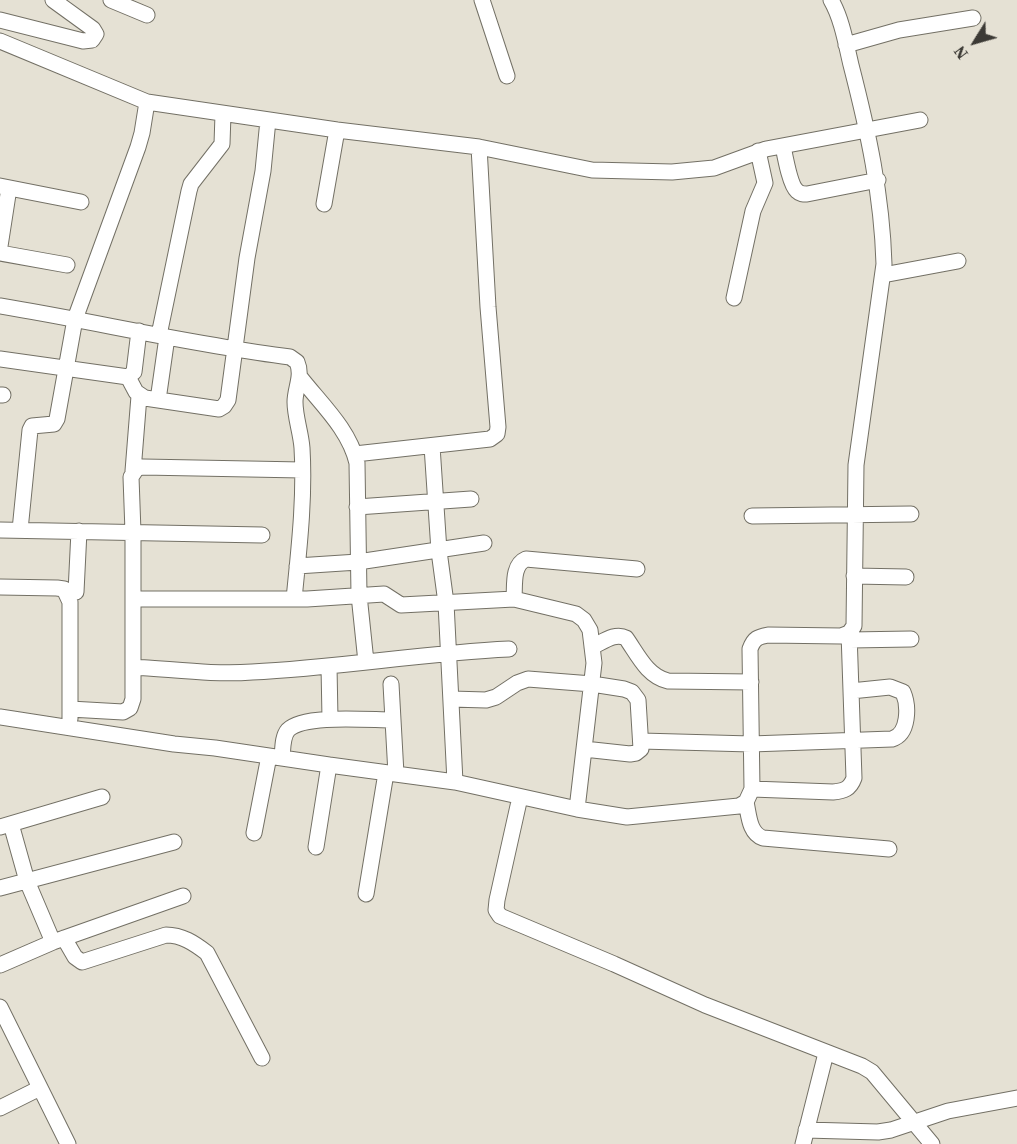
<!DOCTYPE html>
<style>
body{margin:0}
#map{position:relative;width:1017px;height:1144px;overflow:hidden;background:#e5e1d4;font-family:"Source Serif 4",serif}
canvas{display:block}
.north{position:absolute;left:945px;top:12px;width:60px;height:60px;-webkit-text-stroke:4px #e5e1d4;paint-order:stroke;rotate:233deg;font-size:16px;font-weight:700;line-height:24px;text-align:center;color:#3c3a35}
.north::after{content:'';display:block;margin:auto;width:21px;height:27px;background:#3c3a35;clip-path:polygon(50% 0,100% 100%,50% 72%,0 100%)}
</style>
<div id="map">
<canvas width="1017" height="1144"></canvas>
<div class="north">N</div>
</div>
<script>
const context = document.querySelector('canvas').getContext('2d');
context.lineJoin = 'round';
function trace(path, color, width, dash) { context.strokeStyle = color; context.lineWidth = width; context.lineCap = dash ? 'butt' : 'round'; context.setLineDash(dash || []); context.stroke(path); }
const minor = new Path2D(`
 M111 0 147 15
 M482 0 507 76
 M0 20 83 41 92 40 96 34 93 29 53 0
 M0 41 147 102 337 130 479 147 592 170 672 172 714 168 766 149 920 120
 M846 45 899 30 973 18
 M783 146C785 156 790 185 797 191 800 194 803 194 807 194L878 180
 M0 186 81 202
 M324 204 337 130
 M0 246 9 188
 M0 253 67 265
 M883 275 958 261
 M734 298 753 211 765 183 758 151
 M0 306C97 322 193 345 290 357L297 362C303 376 295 388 295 402 295 417 301 433 302 448 305 498 299 549 294 599
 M159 335 189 191 191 184 222 144 223 114
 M0 359 128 377 134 372 139 331
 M128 377 136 392 145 398 219 409 224 406 228 400 247 258 263 171 268 120
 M300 377C321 404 349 429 357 463L359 595 366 662
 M0 395H3
 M158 400 167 337
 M432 446 439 551 446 603 455 782
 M355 454 490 439 497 434 498 427 488 307 479 147
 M133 471 139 396
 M357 507 471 499
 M752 516 911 514
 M0 530 262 535
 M20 530 30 430 32 426 54 424 57 419 75 319 138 147 142 133 147 102
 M297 566 358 562 484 543
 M854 576 906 577
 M0 587 57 588 64 589 70 602V719
 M76 592 79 531
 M133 599H307L384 594 401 605 514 599 576 614 584 620 590 630 594 663 577 809
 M514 599C515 585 512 565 526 559L637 569
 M850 640 911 639
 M592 647C603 642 615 632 626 638 638 655 647 676 668 681L751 682
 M329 666 330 719
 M133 667C172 669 213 675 252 672 338 668 423 653 509 649
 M391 684 396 774
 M451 699 486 700 496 697 517 683 528 679 592 684 624 689 632 692 638 700 641 749 636 753 630 754 584 749
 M70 709 123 712 130 708 133 699V532L131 477 137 468 143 467 302 470
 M0 717 174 744 215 748 329 765 455 782 577 809 627 817 739 806 746 802 752 789 750 649C754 638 758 637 768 635L841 636 849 633 854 626 856 465 884 264C882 195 868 131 851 65 846 44 842 19 831 0
 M641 741 751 744 892 739C909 734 909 706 903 692L890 687 851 691
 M282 758C283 750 282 737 288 730 304 714 369 720 392 720
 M752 789 833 792C844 791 850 789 854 778L849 633
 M520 797 497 900 496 910 500 916 614 964 705 1005 862 1066 872 1072 932 1144
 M746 802C749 815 749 833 763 838L889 849
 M11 824 27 881 53 942
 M0 827 102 797
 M254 833 269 756
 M316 847 329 765
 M0 888 174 842
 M366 894 386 773
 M64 938 75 957 82 962 166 935C182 935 194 943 207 953L262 1058
 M0 965 53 942 183 896
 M0 1007 68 1144
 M0 1108 40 1088
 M806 1130 878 1132 891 1130 948 1111 1017 1098
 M803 1144 826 1053`);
trace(minor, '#737065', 17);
trace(minor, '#fff', 15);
</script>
